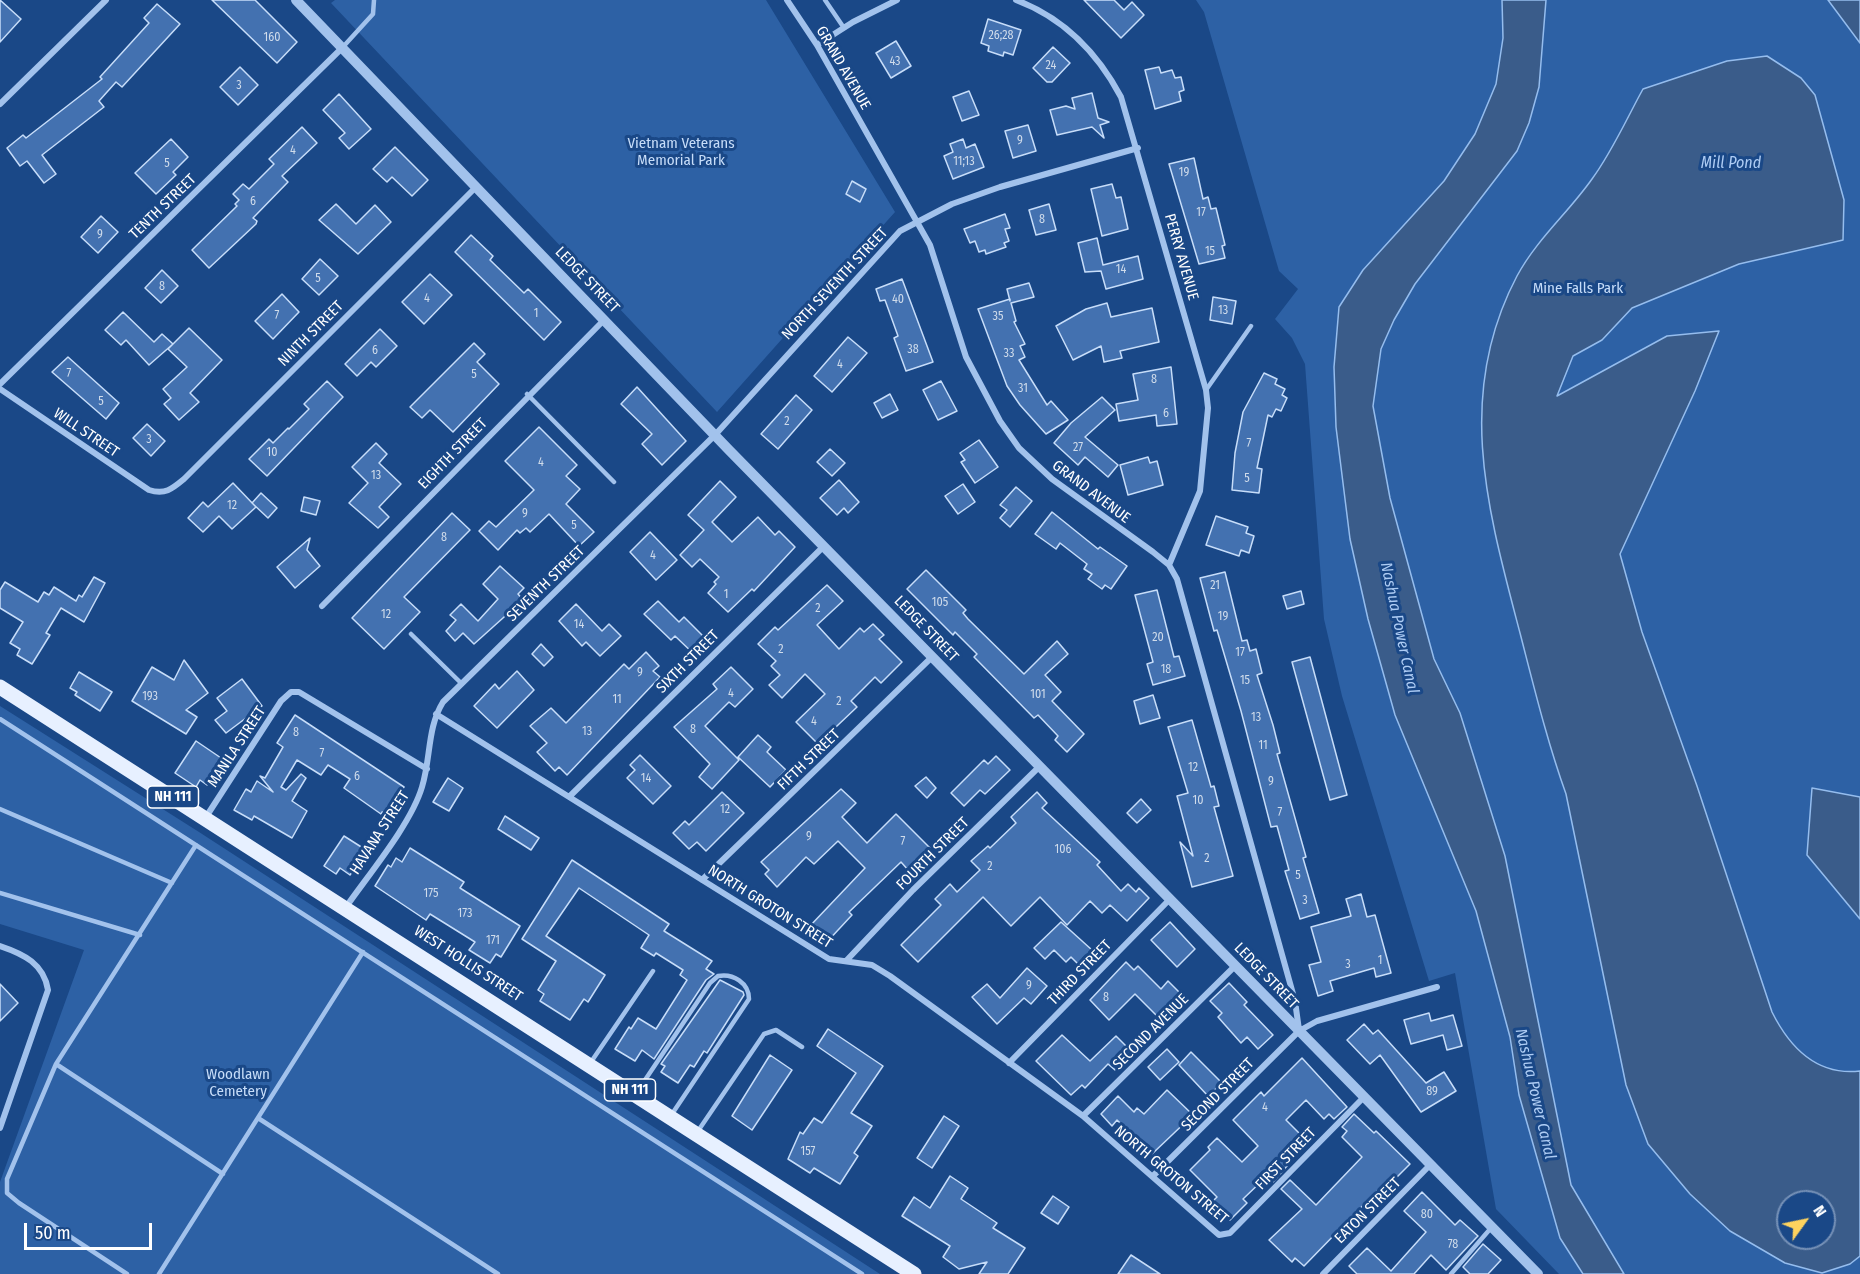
<!DOCTYPE html>
<style>
body{margin:0}
#map{position:relative;width:1860px;height:1274px;overflow:hidden;background:#1a4887;font-family:"Fira Sans Condensed",sans-serif}
canvas{display:block}
.north{position:absolute;left:1776px;top:1190px;width:60px;height:60px;box-sizing:border-box;background:#1a4887;border:2px solid #7691b7;border-radius:50%;rotate:57deg;font-size:16px;font-weight:700;line-height:24px;text-align:center;color:#fff}
.north::after{content:'';display:block;margin:auto;width:21px;height:27px;background:#fed35e;clip-path:polygon(50% 0,100% 100%,50% 72%,0 100%)}
.scale{position:absolute;left:24px;top:1223px;width:128px;height:27px;box-sizing:border-box;border:3px solid #fff;border-top:0;padding-left:8px;font-size:18px;line-height:21px;white-space:nowrap;color:#fff;-webkit-text-stroke:4px #1a4887;paint-order:stroke}
</style>
<div id="map">
<canvas width="1860" height="1274"></canvas>
<div class="north">N</div>
<div class="scale">50 m</div>
</div>
<script>
const context = document.querySelector('canvas').getContext('2d');
context.lineJoin = 'round';
function fillPath(path, color) { context.fillStyle = color; context.fill(path, 'evenodd'); }
function trace(path, color, width, dash) { context.strokeStyle = color; context.lineWidth = width; context.lineCap = dash ? 'butt' : 'round'; context.setLineDash(dash || []); context.stroke(path); }
function drawText(font, color, halo, rows, align = 'center') {
  context.font = font + ' "Fira Sans Condensed",sans-serif'; context.lineWidth = 6; context.setLineDash([]); context.textBaseline = 'middle'; context.strokeStyle = halo; context.fillStyle = color; for (const [text, x, y, turn = 0] of rows) {
    context.save(); context.translate(x, y); context.rotate((+turn || 0) * Math.PI / 180); context.textAlign = isNaN(turn) ? turn : align; if (halo) context.strokeText(text, 0, 0); context.fillText(text, 0, 0); context.restore();
  }
}
fillPath(new Path2D(`
 M335 0H766L895 212 717 412 331 3Z
 M1196 0H1828L1860 43V1274H1559L1496 1209 1455 973 1429 981 1342 696 1324 619 1305 364 1292 338 1275 319 1298 289 1279 271 1204 12ZM1788 1202H1824V1238H1788Z
 M0 706 199 832 880 1274H0V1182L84 950 0 924Z`), '#2d61a5');
const water = new Path2D(`
 M1502 0H1546L1539 87 1529 123 1517 151 1415 284 1394 320 1381 349 1373 406 1390 498 1434 659 1460 713 1505 856 1571 1185 1624 1274H1583L1560 1238 1519 1095 1510 1037 1476 911 1395 715 1368 619 1350 539 1336 427 1334 367 1339 307 1363 270 1444 181 1475 134 1496 84 1503 38Z
 M1828 0H1860V43Z
 M1767 56 1801 78 1815 95 1844 200 1843 240 1739 264 1632 308 1602 340 1573 356 1557 396 1667 336 1719 331 1695 391 1620 554 1642 632 1697 786 1772 1012C1790 1048 1817 1076 1860 1071V1256L1850 1264 1822 1273 1785 1263 1730 1231 1690 1194 1648 1144 1626 1085 1566 794C1547 741 1534 687 1520 633 1488 511 1454 395 1517 276 1537 239 1568 213 1592 179 1612 152 1627 118 1643 89L1727 61ZM1788 1202H1824V1238H1788Z
 M1812 788 1860 797V919L1807 855Z`);
fillPath(water, '#3a5c8a');
trace(water, '#95bdee', 1.5);
const building = new Path2D(`
 M0 0 21 19 0 42Z
 M212 0H255L297 42 277 63Z
 M1084 0H1114L1124 10 1132 2 1144 15 1121 38Z
 M157 4 180 24 122 87 116 82 99 101 104 107 42 155 56 174 44 183 27 161 20 166 7 148 23 135 26 138 102 79 100 77 149 23 144 18Z
 M988 19 1021 30 1013 55 1004 52 1003 56 988 51 989 46 981 43Z
 M896 41 911 66 891 78 876 53Z
 M1053 47 1070 63 1052 82H1047L1033 68Z
 M240 67 258 85 238 105 220 87Z
 M1159 67 1161 73 1172 70 1175 78 1181 77 1184 90 1179 92 1181 101 1155 109 1145 70Z
 M969 91 979 115 962 121 953 97Z
 M1092 93 1098 118 1109 122 1100 125 1104 138 1092 127 1057 135 1050 110 1066 106 1075 109 1072 98Z
 M339 94 371 129 349 149 339 138 345 133 323 110Z
 M1028 125 1036 151 1013 158 1005 131Z
 M302 127 317 143 282 176 288 182 253 218 257 221 256 224 209 268 192 250 237 206 235 204 239 200 233 194 243 184 249 189 274 164 269 159Z
 M171 139 188 157 173 172 176 175 156 194 135 173Z
 M963 139 966 148 975 144 984 167 953 179 944 156 953 152 950 144Z
 M395 147 428 180 412 196 392 177 387 182 373 169Z
 M1194 158 1203 199 1208 197 1211 209 1216 208 1225 245 1222 246 1225 258 1199 264 1169 164Z
 M852 181 866 189 860 202 846 194Z
 M1112 184 1116 198 1121 197 1128 229 1102 236 1091 189Z
 M336 204 356 224 375 205 391 222 358 254 319 220Z
 M1049 204 1056 230 1036 235 1029 210Z
 M1005 214 1010 228 1005 229 1009 241 1004 243 1006 247 986 254 985 250 979 252 975 241 970 243 964 229Z
 M101 216 118 232 98 253 81 237Z
 M471 235 493 256 490 260 524 293 528 289 561 322 544 340 455 252Z
 M1097 238 1103 265 1138 256 1143 279 1106 289 1101 271 1085 272 1078 243Z
 M320 259 338 276 319 295 302 279Z
 M162 270 178 286 161 303 145 288Z
 M430 274 452 295 424 324 402 302Z
 M902 279 933 362 906 371 894 338 898 336 885 300 880 301 876 289Z
 M1029 283 1034 297 1011 303 1016 321 1014 322 1025 344 1020 346 1025 357 1019 360 1047 405 1051 401 1068 420 1046 434 1020 405 1007 386 978 309 1010 299V301L1007 289Z
 M282 294 299 312 273 339 255 321Z
 M1213 297 1236 301 1232 324 1210 320Z
 M1107 303 1111 317 1152 308 1159 342 1120 351 1122 358 1104 362 1101 346 1073 360 1056 326 1086 309Z
 M123 312 154 342 162 334 173 344 149 365 126 340 121 345 105 330Z
 M189 328 222 360 190 393 199 402 179 420 164 404 171 398 163 389 187 367 168 349Z
 M380 329 397 346 376 367 371 362 357 376 345 364Z
 M848 337 867 353 832 392 814 376Z
 M474 343 485 354 477 362 499 384 453 432 430 410 422 418 410 407Z
 M68 357 119 403 106 419 52 372Z
 M1171 367 1177 424 1157 426 1156 415 1119 421 1116 404 1138 400 1133 374Z
 M1264 373 1277 379 1275 384 1285 389 1282 395 1287 398 1281 411 1276 409 1272 417 1268 415 1257 468 1262 469 1259 493 1232 490 1235 453 1243 412Z
 M327 381 343 397 267 476 249 459 269 439 273 443 288 428 289 429 309 409 304 404Z
 M941 381 957 411 938 420 923 390Z
 M637 387 686 441 662 465 642 444 652 434 621 404Z
 M890 394 898 410 882 418 874 403Z
 M796 395 812 410 778 449 761 434Z
 M1102 397 1115 410 1085 437 1118 465 1108 477 1085 457 1078 465 1054 443 1071 423Z
 M147 424 165 441 151 456 133 438Z
 M539 427 577 465 566 476 580 489 566 504 594 532 579 546 549 514 530 532 526 528 520 533 517 530 498 550 479 531 489 521 496 527 534 490 505 461Z
 M979 440 998 467 975 483 961 462 965 460 960 453Z
 M376 443 387 454 379 463 401 484 379 507 389 517 378 528 349 503 368 483 352 467Z
 M830 449 845 463 832 476 817 462Z
 M1148 457 1150 463 1157 461 1163 485 1128 495 1120 465Z
 M839 480 859 502 848 513 844 508 837 515 820 498Z
 M720 481 736 497 712 522 732 542 758 517 775 535 779 531 795 547 754 591 752 589 728 612 708 593 716 584 714 582 719 577 700 559 692 567 680 555 704 530 688 515Z
 M233 483 256 507 232 529 219 516 203 532 188 518 203 502 208 507Z
 M963 484 975 502 958 514 945 496Z
 M1016 487 1032 501 1010 527 1000 518 1007 510 1000 505Z
 M261 493 277 508 268 518 252 503Z
 M304 497 320 501 316 515 301 511Z
 M1052 512 1098 549 1100 547 1127 566 1111 589 1105 585 1102 589 1088 579 1092 574 1084 569 1087 564 1060 543 1056 549 1035 534Z
 M452 513 470 530 404 597 420 612 384 649 352 618Z
 M1216 516 1248 527 1246 533 1254 536 1249 553 1241 550 1239 556 1206 545Z
 M650 532 677 560 656 580 630 552Z
 M310 538 307 550 320 566 295 588 277 567Z
 M500 566 524 588 518 594 523 600 474 644 463 633 455 641 446 631 456 620 450 615 461 604 478 621 498 599 483 584Z
 M926 570 966 610 963 613 968 619 1024 674 1057 641 1068 654 1045 675 1061 692 1052 701 1084 734 1067 752 1055 740 1058 736 1038 715 1034 718 974 657 977 654 955 632 953 635 907 589Z
 M1225 572 1242 641 1247 640 1250 651 1256 649 1262 673 1257 675 1273 725 1280 753 1277 754 1306 857 1303 858 1319 913 1300 919 1285 871 1289 870 1277 826 1271 827 1241 711 1217 630 1214 631 1200 578Z
 M94 577 105 583 84 622 61 608 46 633 50 635 32 664 17 655 20 649 10 643 23 622 0 608V590L5 582 38 602 44 592 49 595 54 587 76 601 79 595 82 597Z
 M827 585 843 601 817 625 839 649 860 628 864 632 873 624 884 635 879 639 902 662 881 683 875 677 851 701 857 707 818 744 796 722 825 694 805 674 782 698 769 685 780 675 771 666 776 661 758 644 775 627 778 630Z
 M1157 590 1174 657 1179 656 1185 676 1153 685 1147 664 1153 662 1135 595Z
 M1301 591 1304 604 1287 609 1283 596Z
 M658 601 679 622 684 617 703 636 698 641 705 647 696 656 675 636 671 640 644 614Z
 M576 604 602 631 609 624 621 636 600 656 586 642 582 646 559 621Z
 M541 644 553 657 544 666 532 654Z
 M646 652 659 666 653 671 660 677 567 775 559 767 555 771 537 752 547 743 530 726 551 708 566 723 624 664 629 669Z
 M1310 657 1347 795 1330 800 1292 662Z
 M184 660 208 693 186 710 197 717 186 734 132 701 152 667 174 680Z
 M731 667 753 689 735 707 729 702 705 726 739 760 712 789 699 777 710 764 674 727 717 689 713 684Z
 M517 671 534 690 497 728 474 706 495 684 499 689Z
 M79 672 112 692 100 711 75 695 77 692 70 688Z
 M242 679 262 706 226 733 215 720 227 711 217 698Z
 M1153 695 1160 718 1140 724 1134 701Z
 M295 715 404 787 386 814 382 812 381 814 344 788 350 779 328 765 321 775 297 760 281 787 286 790 301 774 306 778 292 801 307 811 292 838 254 816 252 820 234 810 246 789 251 792 257 781 273 792 260 776 265 778 283 747 277 743Z
 M1192 720 1211 787 1214 786 1219 806 1214 807 1233 876 1192 887 1180 842 1193 856 1177 796 1188 793 1168 727Z
 M758 735 771 747 767 752 786 770 770 787 738 757Z
 M196 741 224 760 207 785 200 780 196 787 175 773Z
 M640 755 671 786 653 804 627 778 635 770 630 765Z
 M996 756 1010 770 985 794 980 790 964 806 951 793 984 760 988 764Z
 M926 777 936 788 927 798 915 786Z
 M448 778 463 788 449 811 433 802Z
 M841 789 856 803 842 817 867 843 896 814 931 849 909 871 901 862 849 912 852 915 826 943 809 927 865 868 838 841 814 864 806 857 777 887 765 874 769 870 761 862Z
 M722 792 744 813 706 851 697 842 689 849 673 833 685 821 689 825Z
 M1037 792 1047 803 1042 808 1100 862 1097 865 1121 891 1128 884 1136 892 1139 888 1149 898 1127 921 1110 905 1102 913 1090 901 1067 925 1040 897 1011 926 983 897 918 962 901 945 941 905 935 899 950 884 957 892 980 870 971 861 988 846 990 848 1016 823 1011 817Z
 M1141 799 1151 810 1137 823 1127 813Z
 M505 816 539 838 531 850 498 829Z
 M344 836 366 850 350 875 340 868 336 874 324 866Z
 M410 848 464 882 460 888 520 926 501 957 496 954 490 963 469 950 475 942 430 914 426 920 375 886 388 865 391 867 396 858 402 862Z
 M572 860 669 924 664 931 712 961 706 969 714 974 706 980 654 1059 642 1050 635 1061 615 1049 629 1027 631 1029 638 1018 656 1029 687 980 680 975 683 970 656 953 654 956 641 948 649 935 579 888 546 936 605 975 588 1002 584 999 570 1020 540 1001 544 994 538 990 556 961 522 939Z
 M1361 894 1367 917 1375 915 1391 973 1376 977 1374 968 1330 981 1333 991 1318 996 1309 965 1321 962 1311 927 1351 916 1346 899Z
 M1061 922 1092 950 1078 964 1071 957 1066 962 1054 950 1045 959 1034 948Z
 M1170 922 1195 949 1177 967 1151 940Z
 M1126 962 1134 970 1138 966 1161 989 1168 981 1186 999 1163 1022 1135 994 1109 1020 1090 1000Z
 M1027 968 1047 986 1031 1004 1024 998 997 1024 972 997 987 984 1000 998Z
 M720 980 743 992 744 995 707 1053 704 1051 694 1067 690 1065 678 1083 661 1072 665 1066 661 1064Z
 M1229 983 1247 1002 1244 1005 1273 1035 1258 1049 1247 1037 1241 1043 1218 1017 1222 1013 1210 1001Z
 M0 984 18 1003 0 1021Z
 M1429 1013 1431 1021 1453 1015 1462 1046 1447 1050 1443 1035 1411 1044 1404 1020Z
 M1364 1024 1373 1034 1378 1030 1426 1083 1444 1072 1456 1091 1421 1112 1380 1055 1370 1064 1347 1040Z
 M828 1029 883 1066 851 1113 872 1126 854 1153 858 1156 840 1184 814 1168 810 1173 788 1159 800 1132 803 1134 814 1118 822 1123 856 1073 817 1046Z
 M1062 1035 1090 1061 1116 1036 1133 1053 1115 1070 1108 1064 1085 1088 1082 1085 1071 1095 1036 1061Z
 M1167 1049 1179 1062 1160 1080 1148 1067Z
 M1191 1052 1222 1083 1208 1096 1179 1065Z
 M770 1055 792 1070 752 1130 732 1116Z
 M1302 1058 1347 1107 1334 1119 1329 1114 1324 1119 1306 1100 1286 1120 1308 1142 1273 1182 1267 1176 1243 1199 1247 1203 1230 1220 1212 1202 1217 1197 1190 1170 1210 1150 1208 1147 1217 1138 1242 1162 1258 1146 1233 1120 1261 1092 1264 1096Z
 M1167 1090 1193 1115 1152 1154 1117 1120 1112 1126 1101 1114 1118 1096 1134 1112 1137 1108 1144 1114Z
 M1354 1114 1374 1133 1376 1131 1410 1164 1385 1189 1382 1186 1304 1266 1295 1258 1292 1262 1269 1240 1302 1209 1281 1189 1290 1180 1316 1205 1362 1157 1342 1137 1347 1131 1342 1127Z
 M944 1116 959 1126 932 1168 917 1158Z
 M950 1176 968 1188 961 1199 997 1223 993 1228 1025 1248 1008 1274H979L987 1262 959 1269 943 1257 950 1246 902 1216 914 1197 930 1208Z
 M1422 1192 1455 1225 1460 1220 1478 1236 1476 1238 1446 1270 1431 1255 1414 1274H1357L1349 1266 1367 1248 1391 1271 1426 1232 1404 1211Z
 M1053 1196 1069 1207 1058 1224 1041 1213Z
 M1483 1244 1501 1260 1488 1274H1470L1463 1267Z
 M1131 1255 1160 1274H1118Z`);
fillPath(building, '#4371b0');
trace(building, '#c7ddf9', 1.5);
trace(new Path2D(`
 M825 0 844 28
 M342 48 373 14 374 0
 M1206 390 1251 326
 M527 394 614 482
 M411 634 462 684
 M0 719 862 1274
 M0 809 172 883
 M0 893 140 935
 M591 1062 653 971
 M56 1064 223 1174
 M637 1092 710 983 718 976C733 973 749 983 749 999L672 1114
 M258 1118 498 1274
 M698 1131 764 1034 776 1030 802 1047
 M127 1274 19 1203 7 1193V1179L56 1064 196 845
 M159 1274 363 952
 M1451 1274 1491 1228`), '#a2c2ec', 4.5);
trace(new Path2D(`
 M787 0 817 45 930 245 966 357 1000 421 1019 448 1052 479 1153 552 1169 565 1177 579 1295 1001 1299 1030
 M1016 0C1064 18 1097 52 1121 97L1206 390 1208 408 1200 491 1169 565
 M817 45 853 22 897 0
 M0 104 106 0
 M0 384 342 48
 M0 389 149 490C165 495 172 489 184 479L476 187
 M322 606 604 320
 M436 714 829 959 872 965 890 976 1083 1116 1219 1235 1230 1233 1364 1097
 M570 796 824 546
 M206 817 281 701 291 692H299L427 769
 M702 880 932 657
 M346 907C369 874 411 824 422 787 431 758 427 728 443 702L715 435 900 231 952 204 1000 187 1138 148
 M0 946C24 954 44 964 48 990L0 1128
 M846 961 913 890 1040 766
 M1009 1063 1170 899
 M1083 1116 1235 966
 M1154 1175 1299 1031 1317 1021 1437 987
 M1323 1274 1430 1165`), '#a2c2ec', 6);
trace(new Path2D(`
 M296 0 729 450 1538 1274`), '#a2c2ec', 10);
trace(new Path2D(`
 M0 687 914 1274`), '#e7f0ff', 15);
drawText('12px', '#d0dceb', null, [
 ["26;28",1001,36],
 ["160",272,38],
 ["43",895,62],
 ["24",1051,66],
 ["3",239,86],
 ["9",1020,141],
 ["4",293,151],
 ["11;13",964,162],
 ["5",167,164],
 ["19",1184,173],
 ["6",253,202],
 ["17",1201,213],
 ["8",1042,220],
 ["9",100,235],
 ["15",1210,252],
 ["14",1121,270],
 ["5",318,279],
 ["8",162,287],
 ["4",427,299],
 ["40",898,300],
 ["13",1223,311],
 ["1",536,314],
 ["7",277,316],
 ["35",998,317],
 ["38",913,350],
 ["6",375,351],
 ["33",1009,354],
 ["4",840,365],
 ["7",69,374],
 ["5",474,375],
 ["8",1154,380],
 ["31",1023,389],
 ["5",101,402],
 ["6",1166,414],
 ["2",787,422],
 ["3",149,440],
 ["7",1249,444],
 ["27",1078,448],
 ["10",272,453],
 ["4",541,463],
 ["13",376,476],
 ["5",1247,479],
 ["12",232,506],
 ["9",525,514],
 ["5",574,526],
 ["8",444,538],
 ["4",653,556],
 ["21",1215,586],
 ["1",726,595],
 ["105",940,603],
 ["2",818,609],
 ["12",386,615],
 ["19",1223,617],
 ["14",579,625],
 ["20",1158,638],
 ["2",781,650],
 ["17",1240,653],
 ["18",1166,670],
 ["9",640,673],
 ["15",1245,681],
 ["4",731,694],
 ["101",1038,695],
 ["193",150,697],
 ["11",617,700],
 ["2",839,702],
 ["13",1256,718],
 ["4",814,722],
 ["8",693,730],
 ["13",587,732],
 ["8",296,733],
 ["11",1263,746],
 ["7",322,754],
 ["12",1193,768],
 ["6",357,777],
 ["14",646,779],
 ["9",1271,782],
 ["10",1198,801],
 ["12",725,810],
 ["7",1280,813],
 ["9",809,837],
 ["7",903,842],
 ["106",1063,850],
 ["2",1207,859],
 ["2",990,867],
 ["5",1298,876],
 ["175",431,894],
 ["3",1305,901],
 ["173",465,914],
 ["171",493,941],
 ["1",1380,961],
 ["3",1348,965],
 ["9",1029,986],
 ["8",1106,998],
 ["89",1432,1092],
 ["4",1265,1108],
 ["157",808,1152],
 ["80",1427,1215],
 ["78",1453,1245]
]);
for (const [x, y, w] of [
 [173,797,51],
 [630,1090,51]
]) { const box = new Path2D(); box.roundRect(x - w / 2, y - 11, w, 22, 4.5); context.fillStyle = '#1a4887'; context.fill(box); trace(box, '#fff', 1.5); }
drawText('bold 14px', '#fff', null, [
 ["NH 111",173,797],
 ["NH 111",630,1090]
]);
drawText('15px', '#fff', '#1a4887', [
 ["GRAND AVENUE",843,68,60],
 ["TENTH STREET",163,207,-44],
 ["PERRY AVENUE",1181,257,74],
 ["LEDGE STREET",587,280,46],
 ["NORTH SEVENTH STREET",835,284,-47],
 ["NINTH STREET",311,334,-45],
 ["WILL STREET",86,433,34],
 ["EIGHTH STREET",453,454,-46],
 ["GRAND AVENUE",1091,492,37],
 ["SEVENTH STREET",546,584,-44],
 ["LEDGE STREET",926,629,46],
 ["SIXTH STREET",688,662,-45],
 ["MANILA STREET",237,747,-57],
 ["FIFTH STREET",809,760,-44],
 ["HAVANA STREET",380,833,-57],
 ["FOURTH STREET",933,854,-45],
 ["NORTH GROTON STREET",770,907,32],
 ["WEST HOLLIS STREET",468,964,33],
 ["THIRD STREET",1080,973,-46],
 ["LEDGE STREET",1266,976,46],
 ["SECOND AVENUE",1151,1032,-45],
 ["SECOND STREET",1218,1095,-45],
 ["FIRST STREET",1286,1159,-46],
 ["NORTH GROTON STREET",1171,1175,40],
 ["EATON STREET",1368,1211,-45]
]);
drawText('15px', '#c7ddf9', '#1a4887', [
 ["Vietnam Veterans",681,144],
 ["Memorial Park",681,161],
 ["Mine Falls Park",1578,289],
 ["Woodlawn",238,1075],
 ["Cemetery",238,1092]
]);
drawText('italic 16px', '#aeccf4', '#1a4887', [
 ["Mill Pond",1731,164],
 ["Nashua Power Canal",1399,628,78],
 ["Nashua Power Canal",1535,1094,77]
]);
</script>
